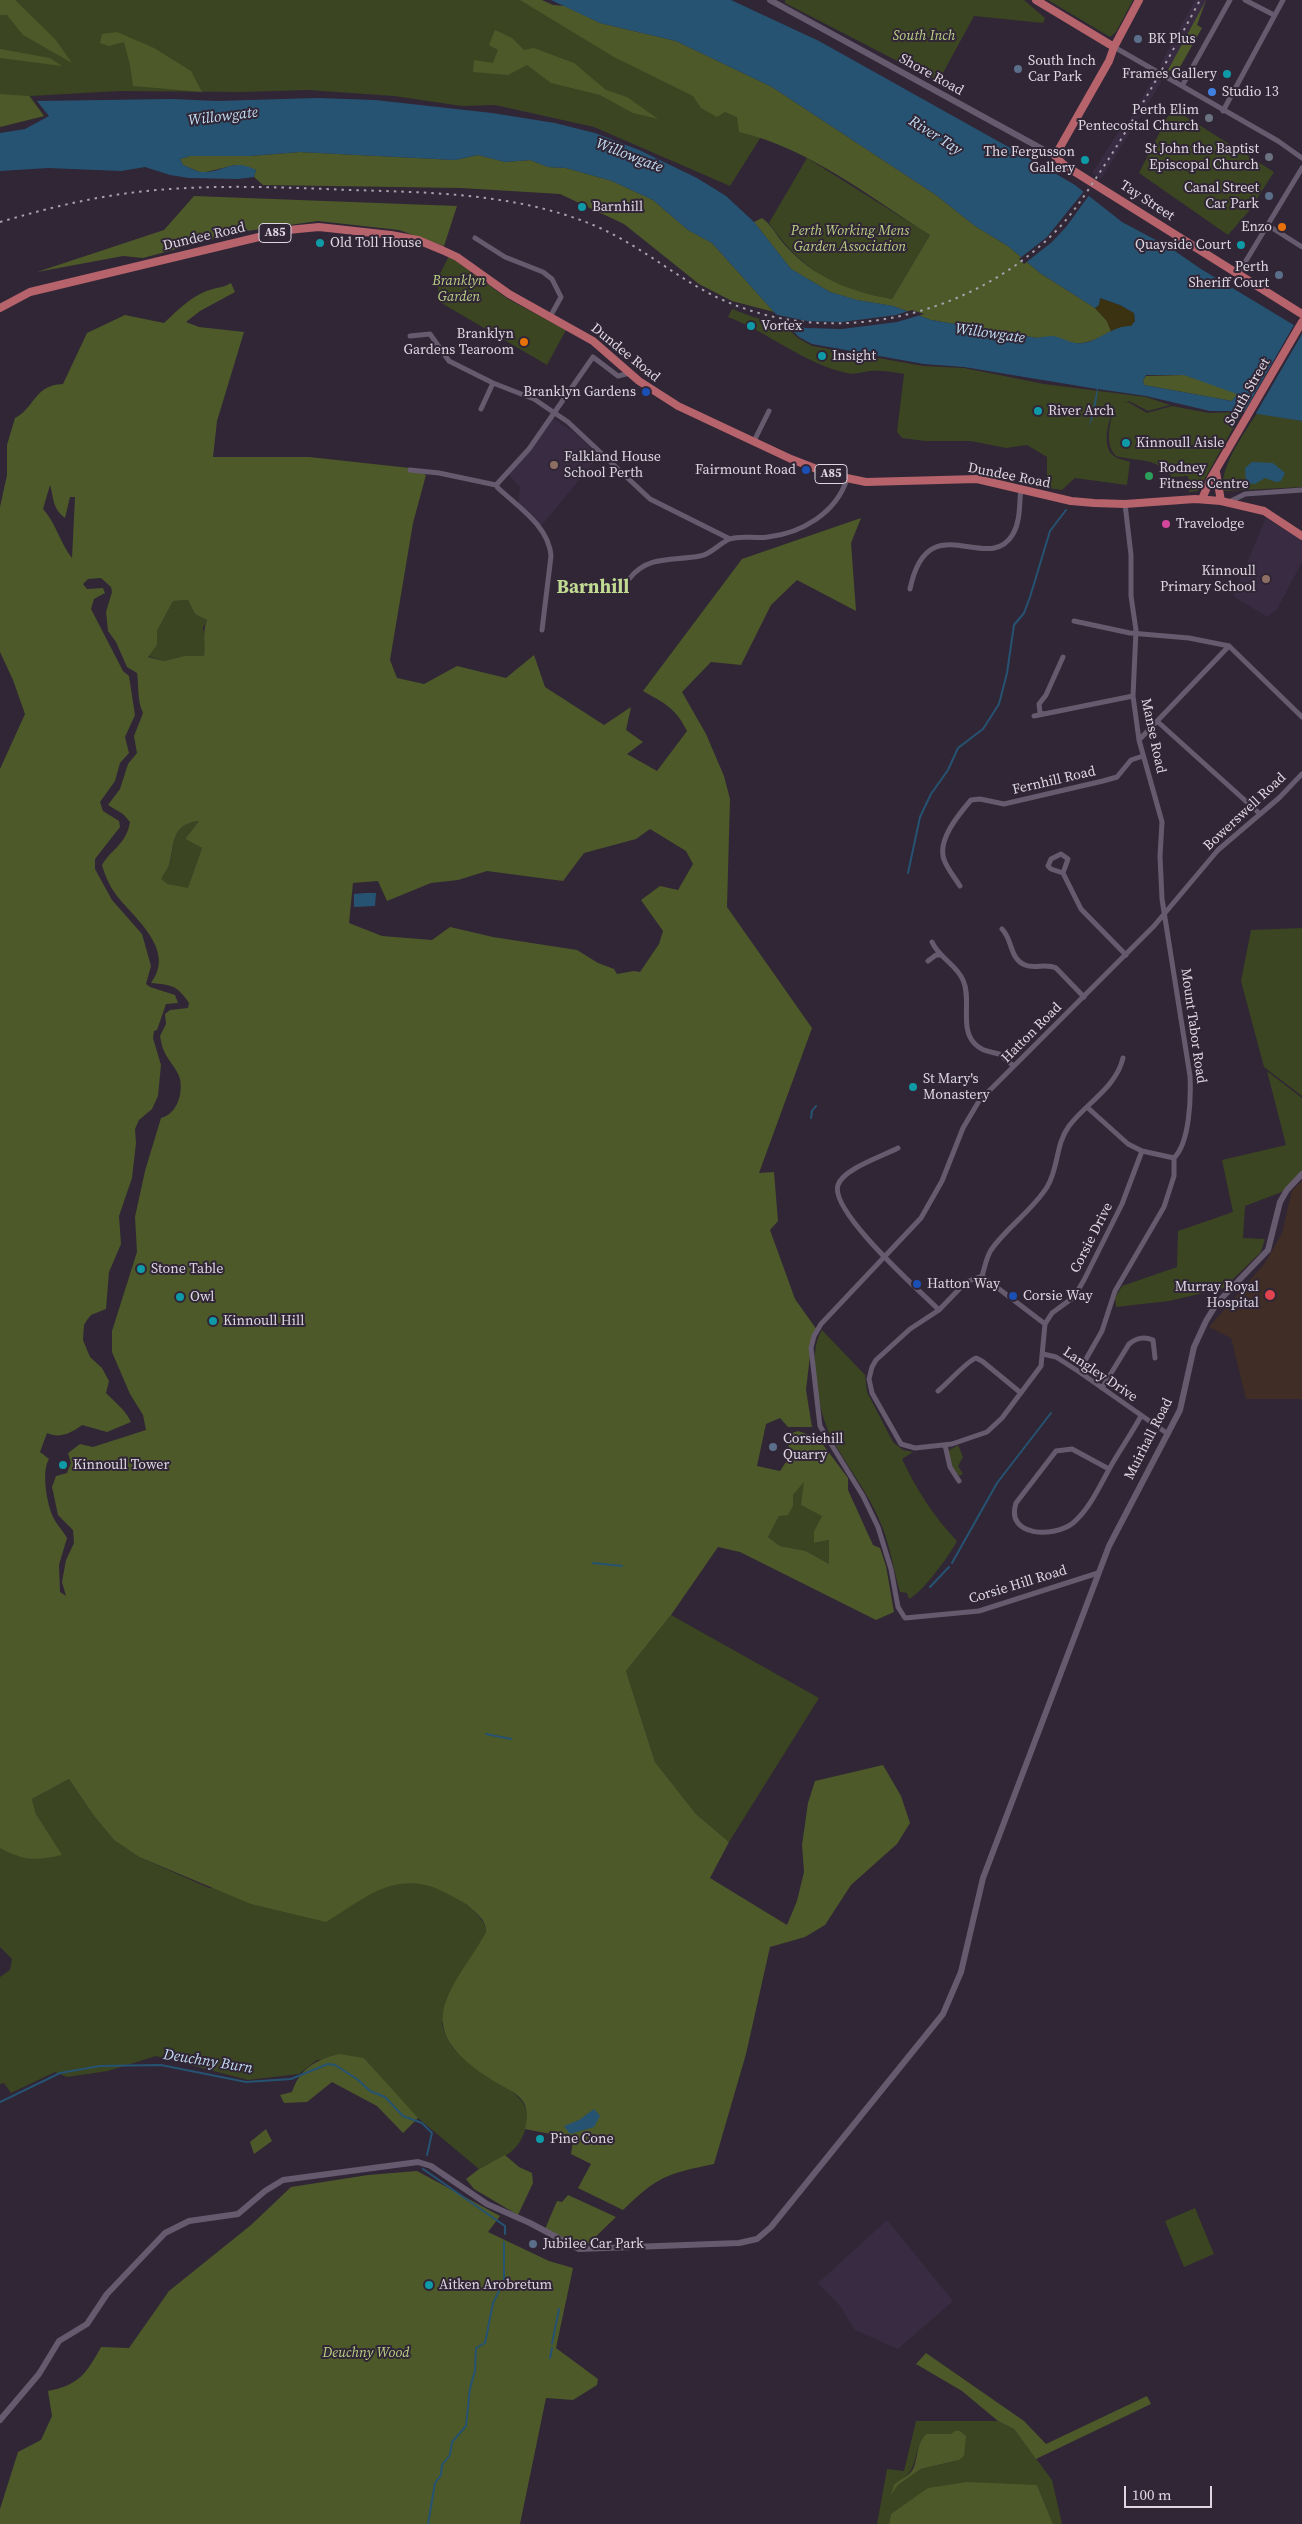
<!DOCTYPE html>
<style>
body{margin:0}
#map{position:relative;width:1302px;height:2524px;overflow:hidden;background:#302636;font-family:"Source Serif 4",serif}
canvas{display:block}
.scale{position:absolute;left:1124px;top:2486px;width:88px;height:22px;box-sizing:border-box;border:2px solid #ddd7e2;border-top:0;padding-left:6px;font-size:15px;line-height:18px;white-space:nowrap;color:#ddd7e2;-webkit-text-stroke:4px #302636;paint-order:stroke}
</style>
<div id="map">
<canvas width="1302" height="2524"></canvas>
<div class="scale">100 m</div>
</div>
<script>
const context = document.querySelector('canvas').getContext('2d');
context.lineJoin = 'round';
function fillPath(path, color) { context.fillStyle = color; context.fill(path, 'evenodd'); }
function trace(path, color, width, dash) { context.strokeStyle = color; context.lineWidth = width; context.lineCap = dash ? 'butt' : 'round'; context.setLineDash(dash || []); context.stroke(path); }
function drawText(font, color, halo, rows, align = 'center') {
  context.font = font + ' "Source Serif 4",serif'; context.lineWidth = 4; context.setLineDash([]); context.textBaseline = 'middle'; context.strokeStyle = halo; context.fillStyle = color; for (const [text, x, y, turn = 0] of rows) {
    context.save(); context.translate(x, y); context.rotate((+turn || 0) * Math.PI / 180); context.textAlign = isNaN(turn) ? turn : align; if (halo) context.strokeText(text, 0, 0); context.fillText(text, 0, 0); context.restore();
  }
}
fillPath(new Path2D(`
 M1195 0H1207L1197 25 1202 28 1176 74 1160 65Z
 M1154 77 1162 81 1101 179 1092 173 1121 128 1124 129Z
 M553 418 576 434 599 456 541 526 518 505 520 487 508 474 529 453Z
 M1266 518 1302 541V562L1277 609 1267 617 1233 596Z
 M887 2220 953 2301 898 2349 855 2330 840 2306 818 2283Z`), '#392c42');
fillPath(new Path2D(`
 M1302 1181V1399H1246L1231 1338 1209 1327 1265 1263 1282 1233 1292 1190Z`), '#402d26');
fillPath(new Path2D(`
 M0 0H527L771 121 730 186 594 127 495 105 462 106 394 96 308 90 242 92 120 91 30 96 44 116 0 127Z
 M785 0H1024L1045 18 1043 23 974 16 938 82 785 3Z
 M1048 0H1133L1116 32 1110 37Z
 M1172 108 1274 172 1249 211 1228 235 1139 173Z
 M807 158 930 235 892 299C836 290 802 270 769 223Z
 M449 256 508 299 566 330 547 365 438 301V278Z
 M732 309 753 317 783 324 798 338 812 346 923 366 964 368 1044 384 1146 397 1170 405 1148 411 1129 401 1124 403 1128 402 1147 413 1172 406 1209 413 1242 412 1198 491 1189 492 1188 476 1172 477C1158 457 1138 462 1116 456 1105 445 1109 426 1113 413 1107 423 1102 448 1114 456 1118 459 1125 460 1130 462L1127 485 1075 478 1062 490 1047 488V457L1027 445 1006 448 971 441H925L902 438 897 432 904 374C893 372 882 370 870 371 862 372 855 375 847 373 804 364 768 332 728 317Z
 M1257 413 1302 421V487L1225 491C1215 473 1247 429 1257 413Z
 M188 600 195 614 207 620 203 628 206 642 204 656H184L164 661 148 656 157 645V631L173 601Z
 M199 821 185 839 202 848 188 889 168 884 160 879C163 875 167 870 169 865 176 845 169 824 199 821Z
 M1302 928V1096L1264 1067 1241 981 1251 930Z
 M1267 1071 1302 1098V1174L1287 1190 1245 1206 1243 1238 1265 1239 1261 1252 1224 1288 1169 1301 1116 1307 1115 1298 1122 1286 1177 1267 1178 1231 1233 1212 1222 1160 1286 1145Z
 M822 1330 865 1375 867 1392 893 1442 903 1450 913 1452 902 1459C917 1490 933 1516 957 1541 950 1555 922 1593 909 1599L907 1593 900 1592C894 1571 890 1547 882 1526 869 1493 847 1467 831 1437 819 1413 806 1353 822 1330Z
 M958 1445 963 1457 958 1466 963 1474 959 1476 951 1466 948 1451Z
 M804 1481 822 1516 814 1531 815 1543 829 1540V1564L806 1551 780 1546 768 1537 779 1516 793 1506V1495Z
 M671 1615 819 1698 729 1842 696 1814 655 1762 626 1671Z
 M69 1779 94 1816 114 1840 139 1857 209 1888 377 1891C389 1885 400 1882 414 1883 434 1883 486 1909 486 1932L442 2024C453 2068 495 2072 520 2099 533 2113 526 2139 512 2151 503 2159 489 2163 479 2169L413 2114 364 2058 317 2060 299 2074 248 2080 156 2056 108 2071 67 2077 55 2072 11 2093 4 2083 0 2084V1977L10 1970 12 1959 0 1947V1847L61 1855 36 1814 32 1799Z
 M1195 2208 1214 2254 1184 2267 1165 2221Z
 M916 2421H998L1014 2429 1052 2480 1062 2524H1053L1037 2485 891 2514 889 2524H877L887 2469 904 2471ZM926 2434H951L959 2460 921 2469 898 2485 897 2482C920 2473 912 2449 926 2434Z`), '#3b4521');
fillPath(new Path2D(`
 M0 0H15L55 39 72 63 23 35 7 15H0Z
 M520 0H542L553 5 565 6 600 23 676 41 772 87 936 195 975 226 1008 246 1040 273 1095 308 1107 321 1111 331C1100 338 1086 345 1072 343 1056 340 1056 336 1037 338L931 320 893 306 856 300 830 292 791 269 754 222 762 218C772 225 776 235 784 244 813 277 850 292 892 299L930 235C871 198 807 147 739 132L737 117 725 112 717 117 701 108 693 96 614 57Z
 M1206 0 1197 25 1202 28 1176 74 1168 70Z
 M495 30 512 38 524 50 534 48 574 63 606 90 627 97 658 119 633 113 600 95 551 83 527 65 508 75 473 72 474 60 493 63 498 50 489 45Z
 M117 32 154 48 191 71 202 92 133 86 130 65 124 42 109 46 100 43 102 34Z
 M0 49 50 58 62 66 0 58Z
 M0 94 29 96 44 116 0 127Z
 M300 152 455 160 478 155 505 162 530 160 548 167 566 168 612 181 653 200 688 230 712 243 774 312 732 301 699 284 624 224 560 194 461 188 263 185 254 177 256 170 235 165 202 173 183 165 180 159 190 156H249Z
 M194 196 457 206 444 246 399 230 318 221 240 232 143 258 123 256 37 272 164 230Z
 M231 283 235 292 200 311 186 322 199 327 244 332 217 421 213 457H309L410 468 426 475 413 523 390 660 397 678 424 684 457 666 506 678 534 655 545 687 604 725 631 707 626 730 643 742 627 754 657 771 687 731C676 708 664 703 643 691L742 559 861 518 851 543 856 611 797 580 771 605 741 665 711 662 682 692 706 734 724 776 730 799 727 907 812 1028 759 1173 774 1172 778 1221 770 1230 795 1299 817 1330 810 1355 806 1390 812 1427H788L780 1418 766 1424 757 1466 780 1471 788 1459 789 1434 798 1431 818 1438 848 1478V1490L873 1545 880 1548 886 1566 894 1612 876 1620 740 1552 718 1547 671 1615 626 1671 655 1762 696 1814 729 1842 710 1878 787 1925 797 1901 804 1872 802 1845 808 1803 815 1781 883 1765 901 1796 910 1823 897 1844 851 1885 825 1925 805 1937 770 1947 746 2054 714 2164C666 2174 658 2176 623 2210L578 2188 591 2164 571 2154 573 2141 556 2135 525 2129C527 2121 528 2112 524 2103 519 2094 506 2088 497 2083 471 2067 435 2043 444 2008 451 1981 473 1957 486 1932 486 1919 476 1913 467 1905 460 1900 451 1896 444 1892 396 1868 365 1898 326 1922L251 1904 139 1857 114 1840 94 1816 69 1779 32 1799 36 1814 62 1855C34 1861 25 1861 0 1848V769L25 714 13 680 0 652V507L7 475V445L15 418C35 408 34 385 63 384L87 333 125 315 164 323C179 309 193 294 213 289 220 287 225 287 231 283ZM50 485C54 498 52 508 65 518L70 497H75L72 558C60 543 56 523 43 509ZM101 578 111 587 112 592 106 612 108 631 116 642 127 667 137 673C139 686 137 701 143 713L134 736 137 753 128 764 120 789 108 805 123 814 130 822C126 845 112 848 102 865 105 876 110 887 117 896 136 920 176 950 151 983 172 985 177 985 189 1003L188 1008 170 1010 165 1014 166 1024 160 1036C161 1041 162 1047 164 1051 168 1061 177 1068 180 1079 183 1094 177 1114 161 1118L145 1171 135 1217 137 1252 112 1331V1352L130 1394 143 1415 146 1430 93 1447 80 1444 68 1453 71 1463 67 1473 56 1476 52 1487 58 1515 73 1530 74 1543 66 1560 62 1582 66 1596 60 1592 59 1565 67 1538C63 1531 58 1526 54 1519 47 1506 41 1471 49 1459L40 1452 47 1433C59 1439 72 1433 82 1425L107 1432 131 1422C126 1411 115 1402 106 1393L109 1381 102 1368 90 1357 83 1340 84 1325 87 1320 91 1315 106 1309 109 1272 121 1244 119 1216 132 1178 136 1143 135 1129 139 1120 152 1109 158 1096 161 1065 153 1038 154 1031 157 1030 166 1004 178 1003 175 995 150 987 146 984 151 966 142 934 112 900 95 869V859L120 827 119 821 103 811 100 802 115 781 120 763 129 753 125 737 135 715 129 676 123 671 91 609 94 599 105 593 103 588 87 589 83 584 88 579ZM188 600 195 614 207 620C202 631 206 643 204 656H184L164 661 148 657 157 645V631L173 601ZM199 821 185 839 202 848 188 888 168 884 161 879C163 875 167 870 169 865 175 845 170 824 199 821ZM650 829 686 851 693 864 678 890 660 886 641 900 663 931 659 944 640 972 634 971 617 974 614 969 598 963 577 950 493 937 450 927 432 940 382 936 349 923 353 883 378 881 387 901 431 883 458 880 487 871 563 881 584 853 636 839ZM804 1482 801 1505 822 1516 814 1531V1543L829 1540V1564L806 1551 780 1546 768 1537 779 1516 788 1515 793 1506V1495Z
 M1184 375 1231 390 1237 394 1232 401 1144 385 1143 380 1146 376Z
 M339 2054 364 2058 418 2118 403 2133 377 2106 332 2082 307 2102 284 2103 280 2095 292 2092C300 2068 316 2060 339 2054Z
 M266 2129 272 2141 254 2154 250 2142Z
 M505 2155 519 2167 532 2173 533 2183 518 2215 474 2189 466 2179 479 2169Z
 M417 2171 500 2216 488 2232 549 2261 573 2268 556 2348 598 2379 597 2385 573 2400 546 2398 520 2524H0V2509L18 2452 41 2440 52 2416 48 2391C79 2385 86 2374 101 2347L129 2348 169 2291 251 2225 291 2187 368 2175Z
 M568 2195 616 2217 586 2246 571 2243 545 2229 557 2201 562 2202Z
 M926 2353 1024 2421 1046 2444 1147 2396 1151 2404 1036 2459 1014 2429 998 2421 962 2391 916 2364Z
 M955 2431H960L966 2436 964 2456 959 2460 921 2469 898 2485 891 2495 894 2485C900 2478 909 2478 914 2467 918 2455 917 2443 926 2434H951Z
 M967 2482 1037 2485 1053 2524H889L891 2514 928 2488Z`), '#4d5929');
fillPath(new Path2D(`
 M1100 298 1120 305 1134 313 1135 321 1131 326 1111 331 1107 321 1095 308 1099 305Z`), '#3a3211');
fillPath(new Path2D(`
 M551 0H731L819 41 1046 168 1075 185 1122 222 1169 247 1201 269 1302 330V421L1239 411H1210L1146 396 1098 389 1095 412 1089 427 1097 389 964 367 924 364 812 344 799 337 774 312 712 243 688 230 653 200 612 181 566 168 548 167 530 160 505 162 478 155 455 160 300 152 249 156H190L180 159 183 165C189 167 196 172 202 172 224 173 232 157 256 170L254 177 238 179 189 178 170 175 145 167 121 171 48 168 0 171V133L25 129 49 116 37 101 172 99 217 101 317 98 375 100 492 113 555 123 595 133 639 150 697 178 726 196 754 222 791 269 830 292 857 300 893 306 931 320 1037 338C1041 337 1048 336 1052 336 1063 337 1071 345 1083 343 1100 341 1113 325 1131 326L1135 321 1134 313 1120 305 1100 298 1099 305 1095 308 1040 273 1008 246 975 226 936 195 772 87 676 41 600 23ZM1146 375H1184L1237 394 1232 401 1144 385 1143 380Z
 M1252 462 1273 463 1285 473 1281 481 1276 482 1265 478 1255 484 1246 483 1245 468Z
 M365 893H376L375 906 354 907V894Z
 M594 2109 600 2116 594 2127 570 2134 564 2126 579 2120Z`), '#265372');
fillPath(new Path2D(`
 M1085 190 1090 194 1066 227 1052 242 1024 264 1019 259 1047 237Z
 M912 310 924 314 897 322 842 329 806 328 782 323 773 314 807 321 842 322 896 315Z
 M1294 325 1302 330V334L1255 415 1243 414Z`), '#302636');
trace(new Path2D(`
 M908 873 920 817 931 794 948 770 958 748 983 729 999 704 1007 673 1014 625 1024 613 1030 597 1050 531 1066 510
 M811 1118 812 1111 816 1106
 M593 1563 622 1566
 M952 1563 997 1483 1051 1413
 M930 1587 949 1567
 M486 1734 511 1739
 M0 2102 60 2073 100 2066 161 2065 246 2082 291 2079 328 2064 335 2065 357 2079 370 2091 385 2097 403 2116 422 2123 432 2133 427 2155
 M423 2169 505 2226V2234
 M504 2264V2242
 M552 2344 559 2309
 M550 2358 552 2348
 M428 2524 435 2483 441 2475 442 2465 450 2455 452 2442 466 2426 470 2388 475 2371 476 2348 485 2343 493 2303 504 2281V2266`), '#265372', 2);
trace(new Path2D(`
 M1245 0 1274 15
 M1114 47 1278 141 1302 158
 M1182 86 1230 0
 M1223 111 1283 0
 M1269 226 1302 247
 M475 238 505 257 543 272 552 279 561 297 550 317
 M1238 274 1302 168
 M410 336 430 334 449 361 493 383 534 399 568 422 650 499 730 539
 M481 409 493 383
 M754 441 769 411
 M410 470 439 473 496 485
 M1229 502 1245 494 1302 490
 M1125 504 1131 555V596L1136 630 1133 696 1139 740 1162 822 1160 856 1162 899 1190 1076C1191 1097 1190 1142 1174 1158
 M630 578C648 555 674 561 700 556 712 554 719 543 730 539 741 535 756 539 768 537 802 533 836 513 847 479
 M910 589C928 503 988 577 1013 534 1021 520 1019 503 1021 488
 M1074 621 1130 633 1189 638 1229 646 1302 717
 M542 630 551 556C549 526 518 507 497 487V484L529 449 593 357 618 376 630 373
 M1044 714 1040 713 1039 704 1046 695 1063 657
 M1034 716 1133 696
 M1158 722 1259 813
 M1139 740 1229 646
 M1063 873 1051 869 1048 866 1051 859 1061 854 1068 859 1063 873 1081 909 1126 955
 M960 886C955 878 949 871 945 862 935 842 959 814 971 800L980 799 1004 804 1103 781 1117 777 1131 760 1143 756
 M1002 929C1013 940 1009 958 1025 965 1035 969 1046 963 1056 968L1084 997
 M932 942C939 958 956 964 963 980 972 999 959 1029 975 1044 983 1052 989 1051 999 1054 1004 1057 1009 1063 1014 1066
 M928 961 936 955H940
 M1123 1058C1116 1088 1085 1104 1069 1126 1055 1145 1059 1168 1047 1187 1032 1211 1007 1227 991 1250 986 1258 985 1267 982 1276L966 1282 939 1310 910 1329 876 1360 872 1367 869 1379 872 1393 901 1444 915 1448 952 1444 987 1432 1002 1418 1041 1366 1045 1324 1052 1313 1074 1297 1084 1280 1122 1204 1142 1151
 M1088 1108 1128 1144 1142 1151 1174 1158
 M898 1148C883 1156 843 1169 838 1185 829 1211 920 1291 939 1310
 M982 1276 1045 1324
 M1043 1354 1056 1357 1078 1371 1168 1434
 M1086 1359 1102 1331 1115 1291 1164 1207 1174 1176V1158
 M1102 1388 1129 1344C1136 1338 1144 1336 1153 1340L1155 1358
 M938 1391C948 1383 967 1361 976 1358L982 1361 1021 1393
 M945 1445 950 1467 959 1481
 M1109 1469 1072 1449 1056 1451 1016 1503C1005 1537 1054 1538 1073 1523 1092 1507 1102 1480 1115 1459 1124 1444 1133 1431 1141 1416
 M1098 1573 979 1611 905 1618 898 1607 891 1569 878 1527 863 1496 820 1426 811 1348 814 1336 821 1324 921 1218 942 1181 963 1128 979 1101 1154 926 1218 850 1279 798 1302 774`), '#665b6e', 5);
trace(new Path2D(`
 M770 0 1055 156
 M0 2420 39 2374 59 2341 87 2324 107 2294 165 2233 189 2221 238 2214 265 2191 283 2180 418 2162 431 2166 487 2204 530 2223 579 2249 739 2243 757 2239 771 2227 943 2014 961 1972 983 1878 1109 1546 1180 1410 1194 1347 1206 1321 1217 1303 1268 1250 1280 1202 1287 1190 1302 1174`), '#665b6e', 6);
trace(new Path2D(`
 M1036 0 1114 47
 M1139 0 1114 47 1109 61 1055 156 1064 165 1302 314
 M0 308 30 292 288 230 319 227 391 235 418 240 442 250 457 257 509 294 593 341 639 381 678 406 791 459 832 475 866 482 977 479 1071 501 1094 503 1125 504 1195 499 1221 501 1264 511 1302 536
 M1216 472 1221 501
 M1202 499 1211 478 1302 322`), '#b6636b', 8);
trace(new Path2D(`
 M0 222C38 211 76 201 115 195 193 183 273 187 351 190 418 192 487 193 552 211 574 217 596 225 616 236 661 260 693 291 743 308 850 346 978 311 1057 230 1078 208 1093 182 1110 157 1142 106 1172 53 1200 0`), '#a7a0ad', 2, [2.5, 5]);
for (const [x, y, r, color] of [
 [1138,39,5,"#5c6f8a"],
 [1018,69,5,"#5c6f8a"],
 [1227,74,5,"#0f9aa8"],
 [1212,92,5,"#3f7fe0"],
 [1209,118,5,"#6b7280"],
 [1269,157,5,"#6b7280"],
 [1085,160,5,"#0f9aa8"],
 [1269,196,5,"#5c6f8a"],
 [582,207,5,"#0f9aa8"],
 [1282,227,5,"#e8710a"],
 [320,243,5,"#0f9aa8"],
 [1241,245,5,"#0f9aa8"],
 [1279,275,5,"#5c6f8a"],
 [751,326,5,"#0f9aa8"],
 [524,342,5,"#e8710a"],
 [822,356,5,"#0f9aa8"],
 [646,392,5,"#1a4fb4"],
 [1038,411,5,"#0f9aa8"],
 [1126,443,5,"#0f9aa8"],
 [554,465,5,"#8d6e63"],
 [806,470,5,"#1a4fb4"],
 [1149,476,5,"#2e9e5b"],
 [1166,524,5,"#d1479c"],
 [1266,579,5,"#8d6e63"],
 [913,1087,5,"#0f9aa8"],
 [141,1269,5,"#0f9aa8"],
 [917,1284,5,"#1a4fb4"],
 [1270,1295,6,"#e0444e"],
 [1013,1296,5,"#1a4fb4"],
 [180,1297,5,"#0f9aa8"],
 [213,1321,5,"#0f9aa8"],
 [773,1447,5,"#5c6f8a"],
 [63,1465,5,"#0f9aa8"],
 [540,2139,5,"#0f9aa8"],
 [533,2244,5,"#5c6f8a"],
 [429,2285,5,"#0f9aa8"]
]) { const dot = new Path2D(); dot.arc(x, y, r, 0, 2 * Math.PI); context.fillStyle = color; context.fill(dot); trace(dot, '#302636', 2); }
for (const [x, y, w] of [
 [275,233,32],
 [831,474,32]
]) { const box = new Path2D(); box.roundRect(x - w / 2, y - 9.5, w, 19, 4); context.fillStyle = '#302636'; context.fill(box); trace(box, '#ddd7e2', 1); }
drawText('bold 12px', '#ddd7e2', null, [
 ["A85",275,233],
 ["A85",831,474]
]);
drawText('italic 14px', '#bacf84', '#302636', [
 ["South Inch",924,36],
 ["Perth Working Mens",850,231],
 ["Garden Association",850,247],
 ["Branklyn",459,281],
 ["Garden",459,297],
 ["Deuchny Wood",366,2353]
]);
drawText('14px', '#ddd7e2', '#302636', [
 ["BK Plus",1148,39],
 ["South Inch",1028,61],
 ["Car Park",1028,77],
 ["Frames Gallery",1217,74,"right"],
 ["Studio 13",1222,92],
 ["Perth Elim",1199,110,"right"],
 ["Pentecostal Church",1199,126,"right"],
 ["St John the Baptist",1259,149,"right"],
 ["Episcopal Church",1259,165,"right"],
 ["The Fergusson",1075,152,"right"],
 ["Gallery",1075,168,"right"],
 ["Canal Street",1259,188,"right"],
 ["Car Park",1259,204,"right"],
 ["Barnhill",592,207],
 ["Enzo",1272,227,"right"],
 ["Old Toll House",330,243],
 ["Quayside Court",1231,245,"right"],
 ["Perth",1269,267,"right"],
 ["Sheriff Court",1269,283,"right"],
 ["Vortex",761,326],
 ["Branklyn",514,334,"right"],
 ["Gardens Tearoom",514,350,"right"],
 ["Insight",832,356],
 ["Branklyn Gardens",636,392,"right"],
 ["River Arch",1048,411],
 ["Kinnoull Aisle",1136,443],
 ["Falkland House",564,457],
 ["School Perth",564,473],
 ["Rodney",1159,468],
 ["Fitness Centre",1159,484],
 ["Fairmount Road",796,470,"right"],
 ["Travelodge",1176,524],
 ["Kinnoull",1256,571,"right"],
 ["Primary School",1256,587,"right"],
 ["St Mary's",923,1079],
 ["Monastery",923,1095],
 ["Stone Table",151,1269],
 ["Hatton Way",927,1284],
 ["Murray Royal",1259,1287,"right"],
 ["Hospital",1259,1303,"right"],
 ["Corsie Way",1023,1296],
 ["Owl",190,1297],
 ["Kinnoull Hill",223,1321],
 ["Corsiehill",783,1439],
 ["Quarry",783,1455],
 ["Kinnoull Tower",73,1465],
 ["Pine Cone",550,2139],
 ["Jubilee Car Park",543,2244],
 ["Aitken Arobretum",439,2285]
], 'left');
drawText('14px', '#ddd7e2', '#302636', [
 ["Shore Road",931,75,29],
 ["Tay Street",1147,201,33],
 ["Dundee Road",204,237,-13],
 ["Dundee Road",625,353,39],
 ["South Street",1248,392,-60],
 ["Dundee Road",1009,476,11],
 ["Manse Road",1153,736,78],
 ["Fernhill Road",1054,781,-13],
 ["Bowerswell Road",1245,812,-43],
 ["Mount Tabor Road",1193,1026,82],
 ["Hatton Road",1032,1033,-45],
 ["Corsie Drive",1092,1238,-63],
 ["Langley Drive",1100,1375,34],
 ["Muirhall Road",1149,1439,-63],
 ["Corsie Hill Road",1018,1585,-17]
]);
drawText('italic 15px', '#c4def4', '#302636', [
 ["Willowgate",223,117,-7],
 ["River Tay",935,136,32],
 ["Willowgate",629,156,21],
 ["Willowgate",990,334,8],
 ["Deuchny Burn",208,2062,9]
]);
drawText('bold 19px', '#c1db92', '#302636', [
 ["Barnhill",593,588]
]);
</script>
